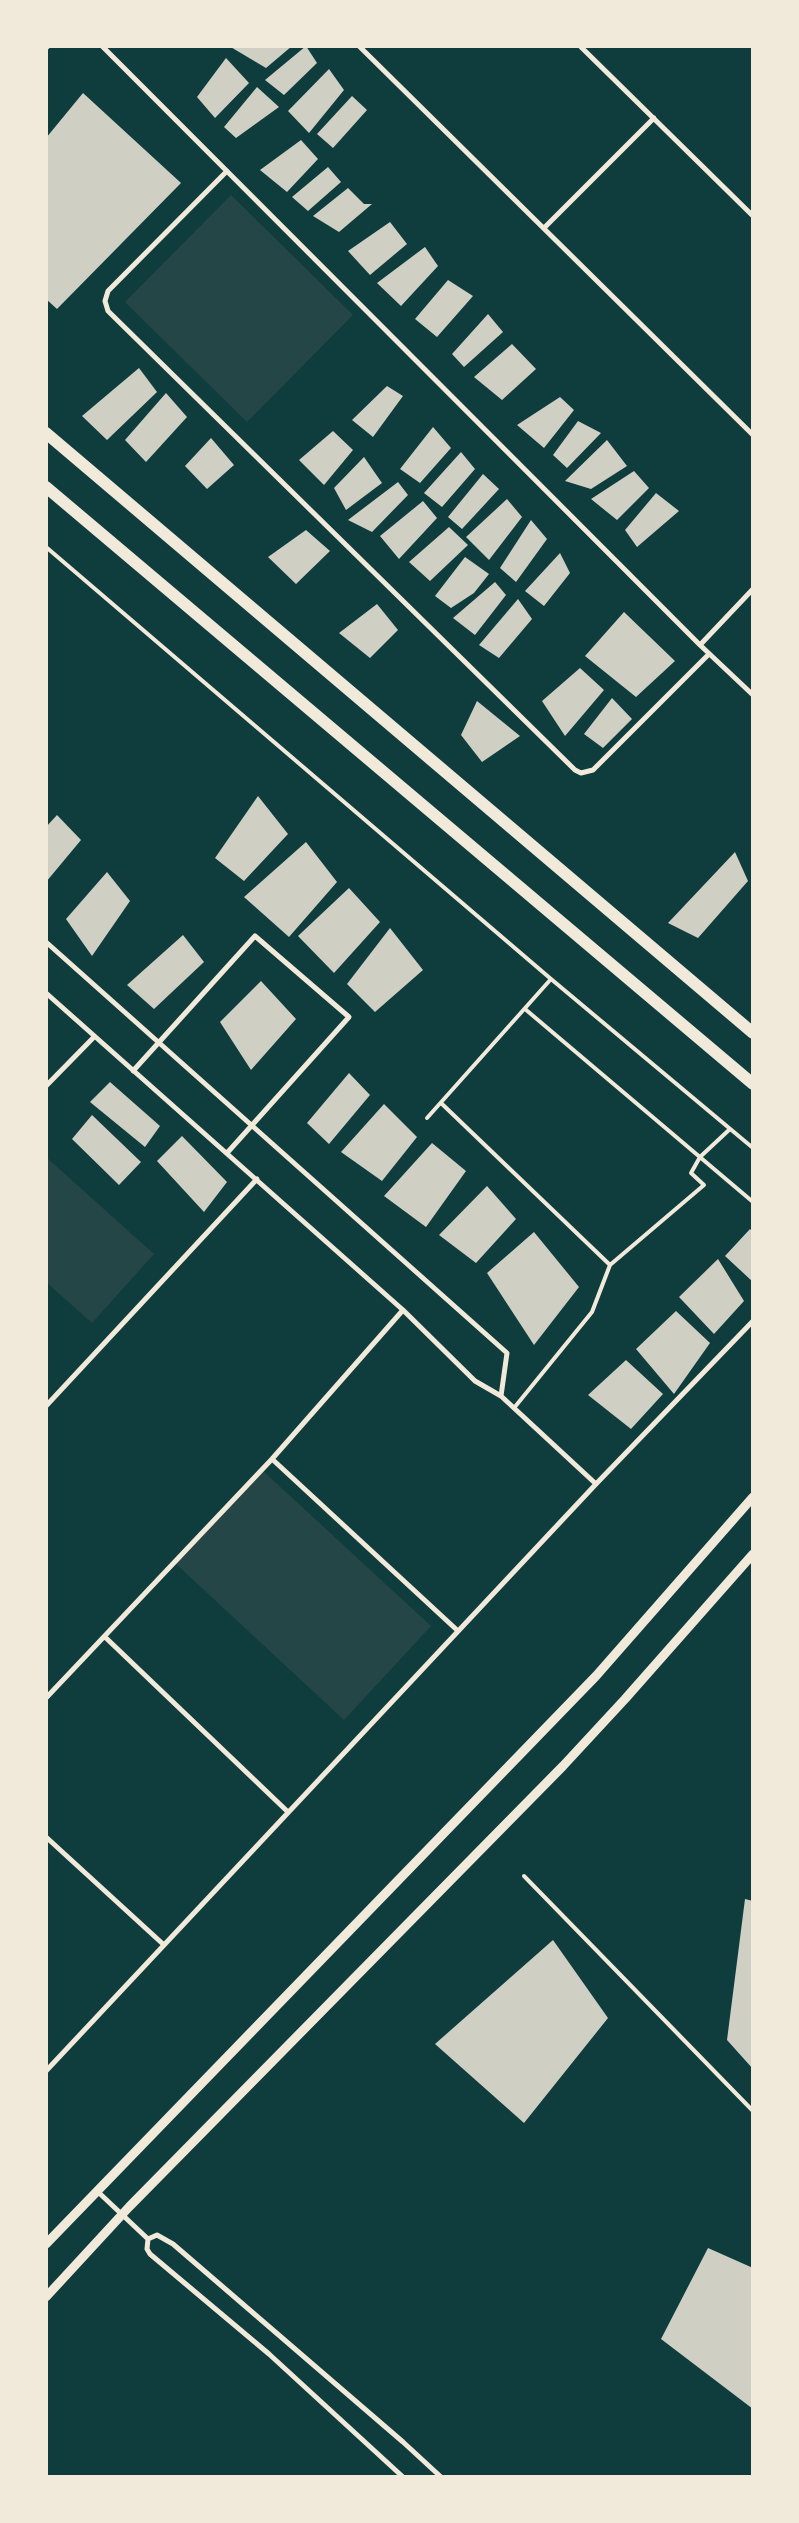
<!DOCTYPE html>
<style>
body{margin:0}
#map{position:relative;width:799px;height:2523px;overflow:hidden;background:#0f3d3e;font-family:"Source Sans 3",sans-serif}
canvas{display:block}
.frame{position:absolute;inset:0;border:48px solid #f1e9da;pointer-events:none}
</style>
<div id="map">
<canvas width="799" height="2523"></canvas>
<div class="frame"></div>
</div>
<script>
const context = document.querySelector('canvas').getContext('2d');
context.lineJoin = 'round';
function fillPath(path, color) { context.fillStyle = color; context.fill(path, 'evenodd'); }
function trace(path, color, width, dash) { context.strokeStyle = color; context.lineWidth = width; context.lineCap = dash ? 'butt' : 'round'; context.setLineDash(dash || []); context.stroke(path); }
fillPath(new Path2D(`
 M231 195 353 315 247 422 125 302Z
 M46 1157 154 1254 92 1323 46 1282Z
 M262 1470 431 1626 344 1720 175 1563Z`), '#244646');
fillPath(new Path2D(`
 M229 46H292L266 68Z
 M306 46 317 63 284 95 265 80Z
 M226 58 249 83 215 118 197 97Z
 M329 69 344 90 309 133 288 111Z
 M257 87 279 107 236 138 224 127Z
 M83 93 181 183 57 309 46 299V138Z
 M352 96 367 110 333 148 317 134Z
 M301 140 318 159 287 192 260 170Z
 M328 167 341 182 308 211 292 197Z
 M348 188 364 204H372L339 232 313 216Z
 M390 222 407 244 370 275 348 251Z
 M425 247 438 266 401 306 377 283Z
 M448 280 473 296 437 337 415 319Z
 M488 314 503 332 464 367 452 354Z
 M512 344 536 369 502 400 474 377Z
 M139 368 157 392 107 440 82 416Z
 M387 386 403 396 373 437 352 420Z
 M166 393 187 417 146 462 125 440Z
 M560 397 574 410 544 448 517 425Z
 M578 421 601 433 567 468 553 455Z
 M433 427 451 448 420 483 400 469Z
 M333 431 353 450 324 485 299 460Z
 M211 438 234 465 207 489 185 466Z
 M607 440 627 466 591 489 565 481Z
 M461 452 475 469 442 507 424 493Z
 M364 457 382 483 346 510 334 488Z
 M634 471 649 488 617 520 591 499Z
 M483 474 499 489 462 529 448 517Z
 M398 482 408 495 372 532 348 520Z
 M656 493 679 511 637 547 625 530Z
 M507 499 522 517 489 560 466 537Z
 M423 501 437 518 399 559 380 536Z
 M531 520 547 539 516 582 500 568Z
 M449 527 468 545 430 581 409 562Z
 M306 530 330 551 296 584 268 557Z
 M560 553 570 573 544 606 525 591Z
 M465 557 489 574 474 593 451 608 435 596Z
 M495 582 506 595 475 635 453 618Z
 M518 599 532 619 499 658 479 645Z
 M377 604 398 630 370 658 339 633Z
 M624 612 675 661 636 697 585 656Z
 M580 668 604 690 565 736 542 701Z
 M612 698 632 719 603 748 584 734Z
 M477 701 520 736 482 762 461 735Z
 M258 796 288 834 244 881 215 858Z
 M57 815 81 840 46 882V827Z
 M306 842 337 882 289 937 244 897Z
 M735 852 748 881 698 938 668 923Z
 M107 872 130 901 92 956 66 919Z
 M349 888 380 922 334 973 298 936Z
 M390 928 423 970 375 1012 347 984Z
 M183 935 204 962 154 1009 127 985Z
 M261 981 296 1019 251 1070 220 1022Z
 M349 1073 370 1095 329 1144 307 1123Z
 M110 1082 160 1126 145 1147 90 1102Z
 M384 1104 417 1137 382 1181 341 1152Z
 M92 1115 141 1162 119 1185 72 1139Z
 M182 1136 227 1182 204 1212 157 1161Z
 M432 1143 466 1171 426 1227 384 1196Z
 M487 1186 516 1219 476 1263 439 1235Z
 M750 1229 753 1232V1282L725 1256Z
 M534 1232 579 1287 534 1345 487 1273Z
 M718 1259 744 1301 714 1334 679 1297Z
 M676 1311 710 1343 674 1394 636 1349Z
 M626 1360 663 1394 631 1429 588 1395Z
 M745 1899 753 1901V2069L727 2040Z
 M553 1940 608 2018 524 2123 435 2044Z
 M708 2248 753 2268V2409L661 2339Z`), '#cfcfc3');
trace(new Path2D(`
 M46 547 551 979 753 1148
 M525 1009 753 1202
 M441 1103 610 1265 704 1185 691 1173 700 1157 730 1129
 M427 1118 551 979
 M514 1408 592 1312 610 1265
 M524 1876 753 2111`), '#f1e9da', 4);
trace(new Path2D(`
 M102 46 700 645 753 695
 M359 46 753 435
 M580 46 753 216
 M46 48 48 46
 M227 171 108 291 105 301 108 311 575 770 581 773 593 770 709 654
 M545 227 654 118
 M700 645 753 589
 M46 942 507 1353 501 1396
 M46 993 403 1310 475 1381 501 1396 596 1484
 M133 1071 255 936 349 1017 227 1153
 M46 1086 94 1037
 M46 1406 257 1179
 M272 1459 458 1631
 M105 1637 288 1812
 M46 1698 272 1459 403 1310
 M46 1837 164 1945
 M46 2071 596 1484 753 1321
 M96 2190 148 2239
 M148 2239 157 2235 173 2244 403 2442 441 2477
 M148 2239 147 2249 150 2254 269 2354 403 2477`), '#f1e9da', 5);
trace(new Path2D(`
 M46 2244 596 1676 753 1497
 M46 2297 129 2207 563 1766 625 1699 753 1554`), '#f1e9da', 9);
trace(new Path2D(`
 M46 433 753 1033
 M46 487 753 1084`), '#f1e9da', 12);
</script>
